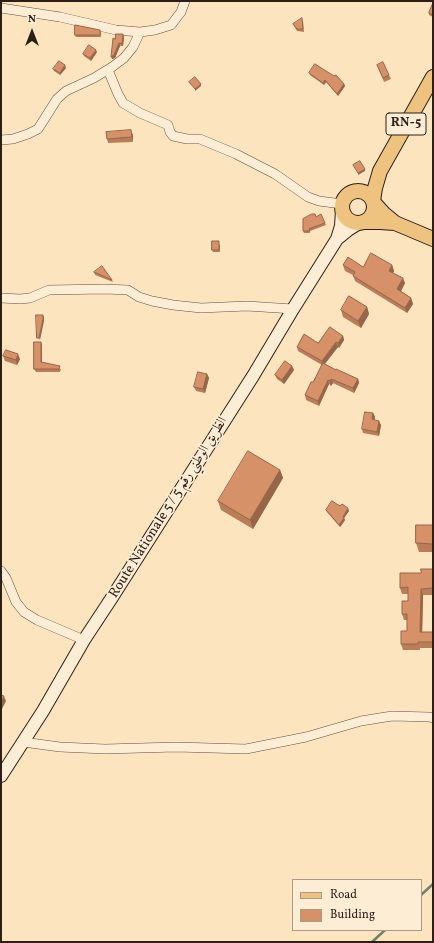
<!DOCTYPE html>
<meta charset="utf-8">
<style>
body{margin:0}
#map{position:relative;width:434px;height:943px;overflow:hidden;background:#fce4be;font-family:Vollkorn,serif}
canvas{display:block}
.frame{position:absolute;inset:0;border:2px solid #2d1f17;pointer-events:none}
.legend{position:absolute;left:292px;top:879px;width:130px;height:52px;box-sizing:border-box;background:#fdedd5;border:1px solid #aa9b89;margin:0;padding:5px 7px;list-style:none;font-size:12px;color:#2d1f17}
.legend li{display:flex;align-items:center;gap:8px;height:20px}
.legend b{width:20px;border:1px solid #aa9b89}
.north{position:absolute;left:12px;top:12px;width:40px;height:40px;-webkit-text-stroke:3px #fdedd5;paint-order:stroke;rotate:0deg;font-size:11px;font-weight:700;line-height:16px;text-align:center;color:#2d1f17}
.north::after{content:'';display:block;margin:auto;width:14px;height:18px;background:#2d1f17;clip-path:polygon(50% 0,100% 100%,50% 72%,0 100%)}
</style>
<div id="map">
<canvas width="434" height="943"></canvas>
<div class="frame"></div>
<ul class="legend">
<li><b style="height:5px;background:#eec27f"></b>Road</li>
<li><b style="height:11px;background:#d79168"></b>Building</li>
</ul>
<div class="north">N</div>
</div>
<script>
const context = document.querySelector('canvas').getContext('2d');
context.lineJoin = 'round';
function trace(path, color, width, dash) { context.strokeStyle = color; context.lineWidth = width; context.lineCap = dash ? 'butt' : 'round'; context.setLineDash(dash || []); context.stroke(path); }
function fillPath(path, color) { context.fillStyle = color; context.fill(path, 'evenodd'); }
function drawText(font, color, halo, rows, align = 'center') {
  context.font = font + ' Vollkorn,Amiri,serif'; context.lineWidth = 3.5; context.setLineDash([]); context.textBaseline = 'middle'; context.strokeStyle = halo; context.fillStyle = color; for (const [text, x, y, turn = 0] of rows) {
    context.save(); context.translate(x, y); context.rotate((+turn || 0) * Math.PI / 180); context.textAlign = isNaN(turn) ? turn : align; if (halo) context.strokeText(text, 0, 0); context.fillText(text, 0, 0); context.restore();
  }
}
trace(new Path2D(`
 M421 895 433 884
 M372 942 385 930`), '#727f72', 2.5);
const minor = new Path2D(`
 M1 8 60 17 116 30 140 32 155 30 171 25 181 12 185 1
 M108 70 118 94 123 103 140 113 168 125 170 132 173 136 187 139H200L236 154 275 174 308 197 319 201 342 204
 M1 140 13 139 28 134 38 129 57 99 66 91 94 78 112 67 124 58 133 47 140 32
 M1 298 20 299 30 298 49 290 105 289 128 290 139 297 152 301 173 305 201 308 247 306 293 309
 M1 571 6 578 16 602 24 612 37 620 84 640
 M23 742 60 747 105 749 176 747 246 749 306 737 361 721 392 716 429 717 433 718`);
const secondary = new Path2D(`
 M337 239 341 226 342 211
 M1 776 43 711 84 640 111 599 253 376 293 309 337 239 348 230 359 223`);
const primary = new Path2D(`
 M342 207a16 16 0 1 1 32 0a16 16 0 1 1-32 0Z
 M373 201 375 188 380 171 433 77`);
const trunk = new Path2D(`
 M374 203 384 214 395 223 433 239
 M364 222H380L395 223`);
trace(minor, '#615041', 10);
trace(secondary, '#2d1f17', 14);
trace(primary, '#2d1f17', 16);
trace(trunk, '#2d1f17', 16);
trace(minor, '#fdedd5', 9);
trace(secondary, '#fdedd5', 12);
trace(primary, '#eec27f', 14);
trace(trunk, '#eec27f', 14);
fillPath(new Path2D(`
 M433 3V17L429 15V13Z
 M303 21 304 32 297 31 293 24Z
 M100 30 101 33V37H76L75 35Z
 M124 37 123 46H120L115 58 112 59 115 39Z
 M97 52 91 61 84 56 83 54Z
 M377 65 389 75 391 79 384 82Z
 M66 68 60 75 54 71 53 69Z
 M309 73 344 84 345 86 338 96 326 82 324 85 310 75Z
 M133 135V142L108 143 107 139Z
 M316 217 325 223 326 225 310 231V233H304L303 231Z
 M220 244V252H213L212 250Z
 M343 265 363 267 392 265 394 271 393 273 405 283 401 291 411 298 413 304 407 313 355 281 353 275 345 271Z
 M94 272 112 280 113 282 95 275Z
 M367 307 369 314 361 328 343 317 341 310Z
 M343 336 344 340 339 348 338 347 325 364 336 370 358 379 359 383 354 393 333 383 331 386 329 384 319 406 306 400 305 395 313 382 322 365 298 351 297 347 318 343Z
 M41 342 42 345V362L61 369 60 372H36L34 369Z
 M3 356 20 359 17 365 5 361Z
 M292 366 294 370 284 384 277 379 275 375Z
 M207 374 209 378 205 393 196 391 194 387Z
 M373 413 375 417 374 420 381 425 379 436 363 433 362 429Z
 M280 470 283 478 253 529 221 510 218 501Z
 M326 510 349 511 344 518 345 520 340 527 327 512Z
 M433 525V552H419L416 543Z
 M433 569V595H423L422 632H433V648H420V650H403L401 644 407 631V620H404L402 614 408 601V594H402L400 588 421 573Z`), '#b97d59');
fillPath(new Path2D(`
 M123 34 124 37 123 46 122 44Z
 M119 43 120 46 115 58 112 59 111 57Z
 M96 50 97 52 91 61 90 58Z
 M65 65 66 68 60 75V73Z
 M325 80 326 82 324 85 323 83Z
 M201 84V86L195 91V89Z
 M344 84 345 86 338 96 337 94Z
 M131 130 133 135V142L132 137Z
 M365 169V171L358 175V173Z
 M392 265 394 271 391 276 389 271Z
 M403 278 405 283 399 295 397 289Z
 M411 298 413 304 407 313 405 308Z
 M367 307 369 314 361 328 358 321Z
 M43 315 44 317V321L40 340 39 338Z
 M343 336 344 340 339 348 338 343Z
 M41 342 42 345V365L41 362Z
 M336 342 338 347 323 366 322 361Z
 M18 354 20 359 17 365 16 360Z
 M292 366 294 370 284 384 282 380Z
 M207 374 209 378 205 393 203 389Z
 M331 379 333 383 331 386 330 381Z
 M358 379 359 383 354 393 353 388Z
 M328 380 329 384 319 406 318 401Z
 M373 413 375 417 374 423 372 419Z
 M379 421 381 425 379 436 377 432Z
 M280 470 283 478 253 529 250 520Z
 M348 508 349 511 344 518 345 520 340 527 339 525 343 517Z
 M421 589 423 595 422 639 420 632Z
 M4 696 6 701 2 709 1 703Z`), '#966649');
const building = new Path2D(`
 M433 3V15L429 13Z
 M302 18 303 29H297L293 24Z
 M75 25 100 30V35H75Z
 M116 34H123L122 44 119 43 114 55 111 57 113 38 115 39Z
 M89 45 96 50 90 58 83 54Z
 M59 61 65 65 60 73 53 69Z
 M383 62 389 75 383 78 377 65Z
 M315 64 334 76 336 75 344 84 337 94 325 80 323 83 309 73Z
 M195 77 201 84 195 89 189 82Z
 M131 130 132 137 107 139 106 132Z
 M360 161 365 169 358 173 353 165Z
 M312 214H315L316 217 321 214 325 223 309 229 310 231H303V219Z
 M212 241H219V250H212Z
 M371 253 392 265 389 271 403 278 397 289 411 298 405 308 353 276 355 272 343 265 348 257 363 267Z
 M102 266 112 280 94 272Z
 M349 296 367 307 358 321 341 310Z
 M36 315H43V319L39 338H37Z
 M330 327 343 336 338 343 336 342 322 361 297 347 304 334 318 343Z
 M34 342H41V362L60 366 59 369H34Z
 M6 350 18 354 16 360 3 356Z
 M285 361 292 366 282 380 275 375Z
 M323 363 336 370V369L358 379 353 388 331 379 330 381 328 380 318 401 305 395 311 382H313Z
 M198 372 207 374 203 389 194 387Z
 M365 412 373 413 372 419 379 421 377 432 362 429Z
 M248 451 280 470 250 520 218 501Z
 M332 501 340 506 342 504 348 508 343 517 344 518 339 525 326 510Z
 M416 525H433V544L416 543Z
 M421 569H433V588L421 589 420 632H433V642H418V644H401V631H407V614H402V601H408V587L400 588V573H421Z
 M1 695 4 696 1 703Z`);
fillPath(building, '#d79168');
trace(building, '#966649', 1);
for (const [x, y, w] of [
 [406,124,40]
]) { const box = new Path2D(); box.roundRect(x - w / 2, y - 11, w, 22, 3); context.fillStyle = '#fdedd5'; context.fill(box); trace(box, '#2d1f17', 1); }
drawText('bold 13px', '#2d1f17', null, [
 ["RN-5",406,124]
]);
drawText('14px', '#2d1f17', '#fdedd5', [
 ["Route Nationale 5 / الطريق الوطني رقم 5",169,508,-58]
]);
</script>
